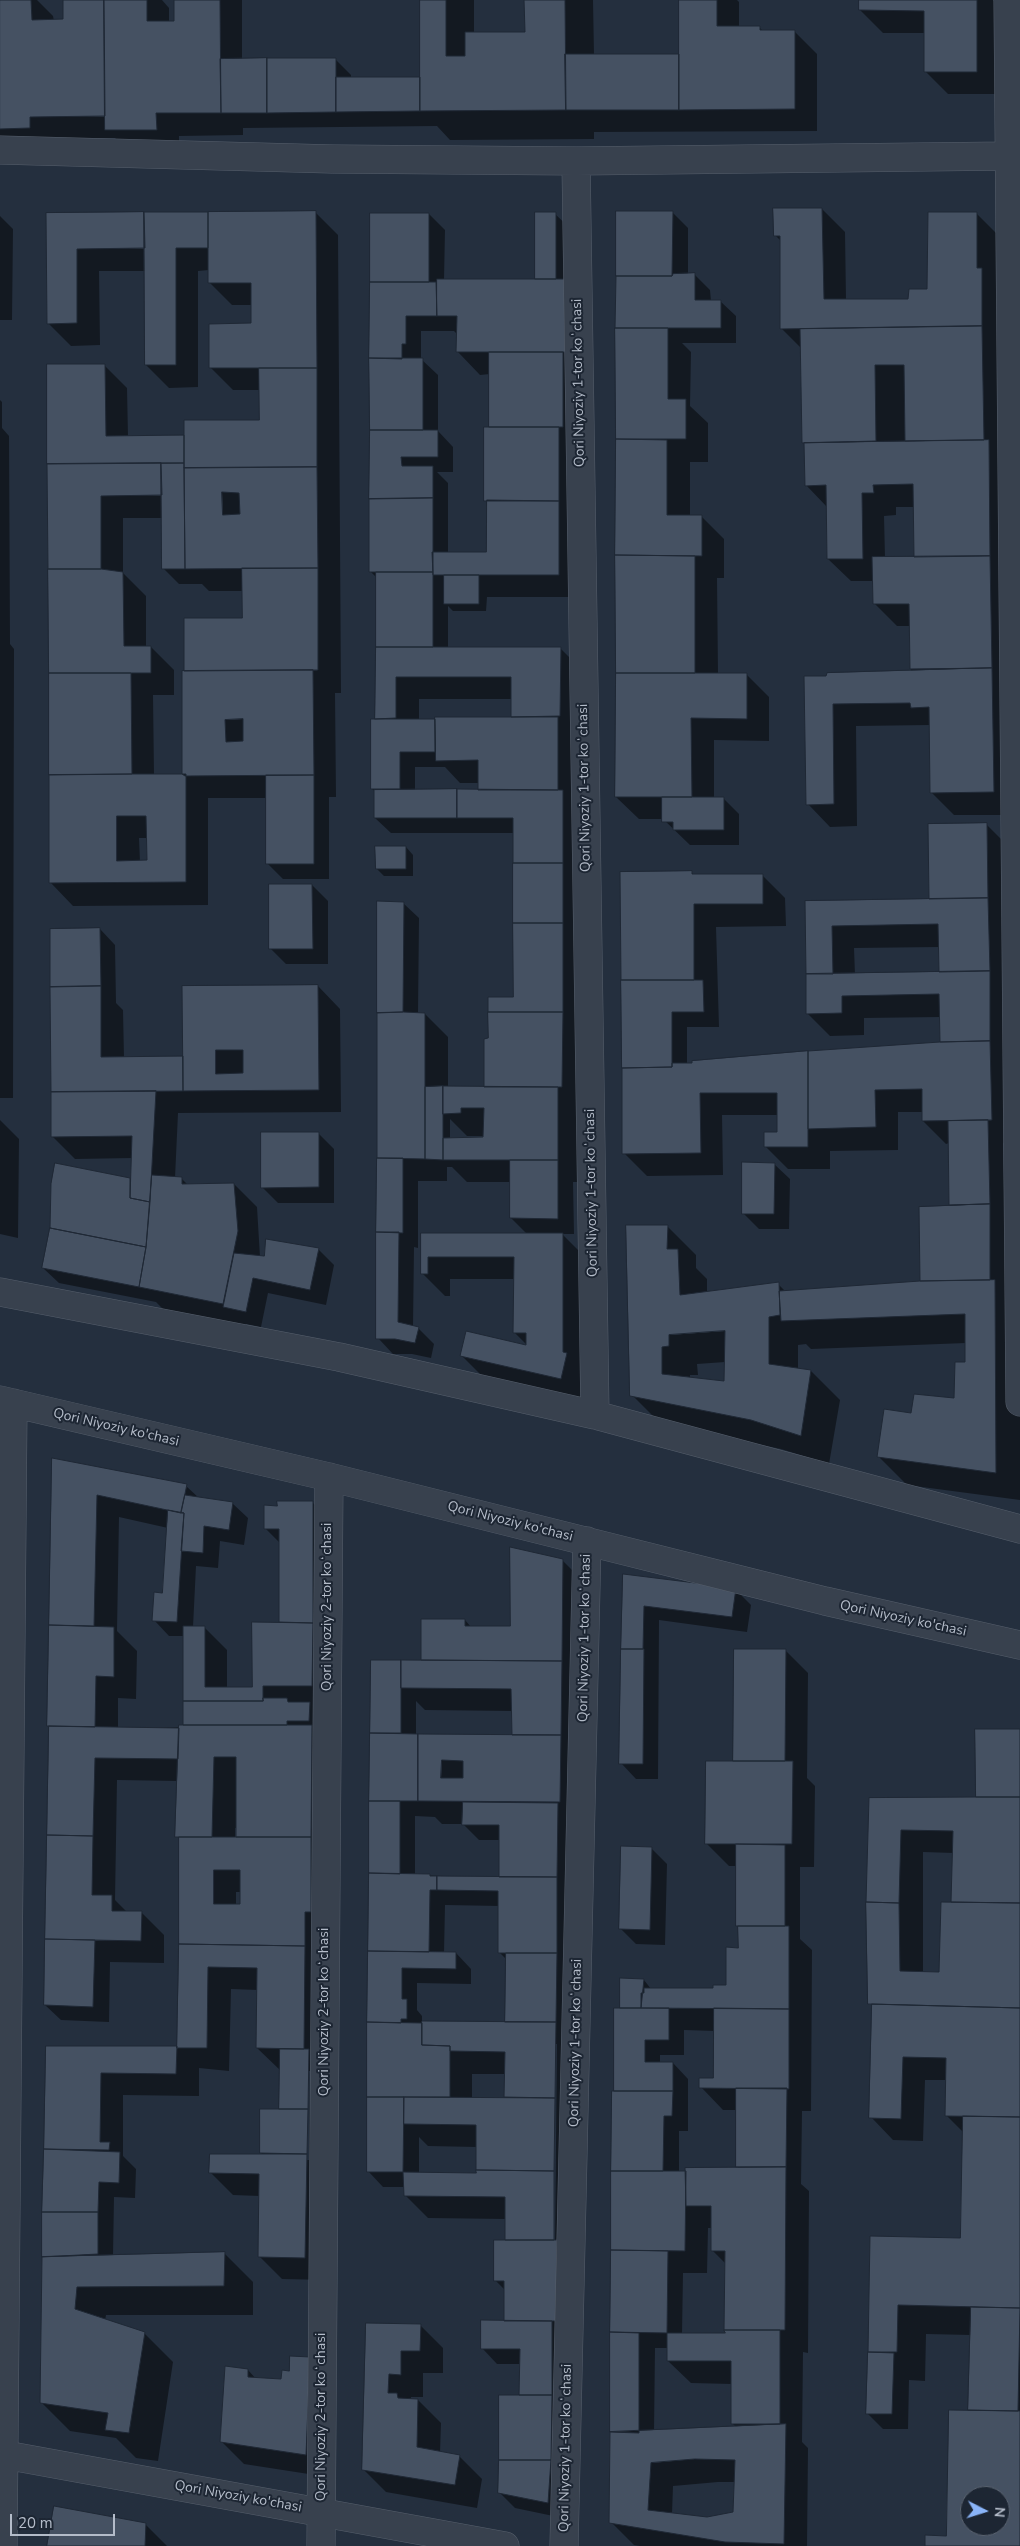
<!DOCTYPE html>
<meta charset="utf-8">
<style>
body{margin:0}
#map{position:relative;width:1020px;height:2546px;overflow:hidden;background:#242f3e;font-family:"Nunito Sans",sans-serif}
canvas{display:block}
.north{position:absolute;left:960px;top:2486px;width:50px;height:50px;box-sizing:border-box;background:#1d2633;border:1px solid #59626f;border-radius:50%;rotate:95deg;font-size:14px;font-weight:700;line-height:20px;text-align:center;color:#b4bcc9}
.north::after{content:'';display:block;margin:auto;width:18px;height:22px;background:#8ab4f8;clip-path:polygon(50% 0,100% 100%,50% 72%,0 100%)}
.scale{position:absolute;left:10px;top:2514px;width:105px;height:22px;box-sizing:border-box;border:2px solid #b4bcc9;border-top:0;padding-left:6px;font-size:15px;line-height:18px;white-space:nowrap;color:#b4bcc9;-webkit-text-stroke:4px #1d2633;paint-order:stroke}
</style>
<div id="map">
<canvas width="1020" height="2546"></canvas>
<div class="north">N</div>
<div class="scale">20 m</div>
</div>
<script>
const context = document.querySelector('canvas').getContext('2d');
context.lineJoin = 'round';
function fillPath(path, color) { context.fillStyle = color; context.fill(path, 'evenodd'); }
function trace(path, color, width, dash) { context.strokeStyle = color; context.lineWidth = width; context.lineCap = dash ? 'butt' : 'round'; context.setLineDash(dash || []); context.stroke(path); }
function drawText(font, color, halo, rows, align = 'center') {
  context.font = font + ' "Nunito Sans",sans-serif'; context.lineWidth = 4; context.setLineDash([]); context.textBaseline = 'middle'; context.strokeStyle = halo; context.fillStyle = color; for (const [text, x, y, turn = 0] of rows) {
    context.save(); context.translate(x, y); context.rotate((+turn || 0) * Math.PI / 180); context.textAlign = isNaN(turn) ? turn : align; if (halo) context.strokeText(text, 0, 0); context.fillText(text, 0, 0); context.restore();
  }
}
fillPath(new Path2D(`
 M0 0H37L53 16 54 21 64 20V0H162L169 8V22H176V0H242V60L335 59 351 75V78H421V0H474V33H526V0H593L594 55H680V0H737L739 2V27H759L763 31H794L817 54V131L594 132V139L450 140 437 126 243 128V135L179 136V152L129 153 115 138 52 139 15 151 0 136Z
 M860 0H993L999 8V94H948L925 71V33H883L860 10Z
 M822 209 845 232 846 300H910L929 290 977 214 999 236 1016 815H954L932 793 930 725 856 726 857 826 830 827 808 804 806 677 911 673V626H897L874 603V581H851L828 559 827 507 806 485 802 349 782 329V242L775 235ZM896 507H915L916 558H885L884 516 896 515Z
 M315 212 338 235 341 693H335L336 797H329V879H283L268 864 267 798H208V905L73 906 51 883 104 365 127 388 128 437 186 436 260 421V390H233L210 367 252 324V305H232L209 282V270L198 271V387L169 388 146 365V271H99L100 345 71 346 48 323 47 214ZM123 518H163V568L179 584H202L209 591H243V619L183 775H154L153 695H174V670L151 647H146V596L123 573ZM139 838H148V862H140Z
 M617 212H672L688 228V275H695L710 290 711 301H720L736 316V343H682L691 352 690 406 708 423V462H690V516H701L724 539V578H717L718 674H746L769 697V741L714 740V798H723L739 814V845H690L663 819H639L616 797Z
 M429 214 445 230 444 280H538L555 214 571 229 582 597H487L486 611H453L448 606V649L560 648 583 671 581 1182H573L574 1234H562L585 1257 583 1402 484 1378 461 1355 530 1348 515 1333V1279H450V1296H445L422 1273V1234H527L511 1218V1182H467L452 1167H447V1181H418V1248L414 1247 413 1327 418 1328 434 1344 431 1358 412 1354H393L378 1338 403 903 419 918 418 1014H425L448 1037V1088H486L489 1040 514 998V833H391L375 818 376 792 372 789 377 720V578L371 572V215ZM421 331H454L458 335V352L480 375 490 374V429H485L487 553H448V483L437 472H453V447L438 431V375L421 359ZM419 699H512V718L419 720ZM415 767H445L460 783H479L481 791H415ZM450 1119 467 1136H485V1139H450Z
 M0 216 13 229 12 320H0Z
 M0 400 2 402V428L9 436 10 644 14 649 13 1098H0Z
 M987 825 1002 840 1014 1143H1003L1006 1293 1020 1307V1500L907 1485 878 1456 912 1414 955 1399 967 1363 966 1343 811 1349 806 1344 798 1345V1369L811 1371 840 1400 829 1464 781 1449 661 1424 632 1395 667 1226 696 1255V1268L707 1279V1293L778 1284 786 1292 923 1282 921 1281 950 1208 949 1143 946 1144 923 1121V1112H898V1150L830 1151V1169H788L765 1146 778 1133V1115H722L723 1175 647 1176 624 1153 692 873 695 876 762 875 785 898 786 926 716 927 719 1027H687V1065L942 1043 941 1017 864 1018V1035L830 1036 807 1013 806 902 931 900ZM940 947 941 974 855 975 854 948ZM725 1362V1382L690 1378V1375H698L697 1364Z
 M406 847 413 855V876H384L377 869Z
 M312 885 328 901V964H286L271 949Z
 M100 929 115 945 116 1003 123 1010 124 1058 184 1057 318 986 340 1009 341 1112 178 1113 175 1178H181L188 1185 234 1184 257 1207 260 1257 318 1249 334 1265 326 1305 268 1293 261 1327 246 1324V1326L163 1309 156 1302 59 1283 43 1268 51 1228 56 1165 132 1179 133 1158 75 1159 52 1136Z
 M0 1120 19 1139 18 1238 0 1234Z
 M318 1133 334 1149V1203H278L262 1187Z
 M774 1164 790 1179 789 1229H759L743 1213Z
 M53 1459 186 1486 199 1498 232 1503 248 1518 244 1545 220 1541 218 1568 196 1566 193 1627H204L227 1650V1688H253L282 1624 280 1622V1543L265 1528 278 1507 312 1502 328 1518V2280L282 2279 259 2256 260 2196 233 2195 210 2172 263 2155 261 2153 280 2110 281 2071 257 2048 258 1990 231 1989 229 2071 199 2068V2096L123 2095V2156L136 2169 135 2198 114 2197 113 2256 224 2253 253 2282V2315H106L105 2321 144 2333 173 2362 158 2461 136 2458 116 2438 70 2431 41 2402 47 2048 176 2047 178 2049 180 1840 177 1836 178 1781 117 1780 115 1900 127 1912 142 1913 164 1935V1963L110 1962 109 2022 61 2020 45 2005ZM119 1517 168 1528 163 1594 154 1620 169 1636H184L187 1727 118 1728V1698L136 1699 137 1651 117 1631ZM235 1828H237V1838H235ZM236 1892H241V1906H236ZM308 2071H310L309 2160H306Z
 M562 1560 585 1583 563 2518 515 2508 499 2492 520 2397 521 2364H497L482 2348 505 2322V2290L495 2280 508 2241 506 2219 428 2218 405 2195V2187H383L368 2171 372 1661H422L423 1620H465L471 1627H511ZM416 1701 425 1710 513 1711V1736L416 1735ZM415 1816 435 1817 442 1824H463L479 1840H500V1878L415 1875ZM445 1905 500 1906 499 1952 507 1960 509 2023 422 2024V2016L417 2010V1983L471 1984V1969L456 1953H444ZM554 2044H557L555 2246H553ZM472 2074H506V2099H472ZM419 2137 428 2146 477 2147V2174L419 2173Z
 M624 1576 735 1589 751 1605 747 1632 659 1620 658 1779H636L621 1763Z
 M785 1650 808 1673 807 1778 815 1786 814 1867H800V1939L812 1950 811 2111H802L801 2184 809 2191 808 2353 803 2352 802 2442 808 2448 807 2546H640L634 2545 611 2522 615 2009H623L644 1980 651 1989H715L727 1986 739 1949 738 1866H729L706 1843 734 1762ZM684 2030 715 2031 714 2079 701 2087 723 2110H737V2166L739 2169 679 2173V2131H688V2079L673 2063H660V2055H684ZM708 2228H712V2250L726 2264V2334H682L683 2273H707ZM655 2348H668V2361L691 2383 732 2384V2423L737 2428 654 2432ZM718 2482H735L734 2514 707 2518 672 2514 673 2486Z
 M1020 1730V2546H926L947 2537 971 2412 969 2410 971 2335 926 2334 925 2381 909 2380 908 2429H883L867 2413 871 2237 961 2239 964 2133 946 2115 947 2080H925L923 2141 893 2140 871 2117 874 2007 870 2003 871 1800 979 1798ZM923 1852 954 1853 953 1903 940 1973H923ZM970 2496H1000V2526H970Z
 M651 1848 667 1864 665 1945 636 1944 621 1929Z
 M367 2324 420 2325 443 2348V2373H423V2397H411V2400H418L441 2423 440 2453 459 2456 482 2479 477 2508 386 2492 363 2469Z
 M310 2358 328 2477 244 2464 221 2441 248 2370 256 2379 282 2381Z
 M145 2524 167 2546H48Z`), '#0007');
const building = new Path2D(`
 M0 0H31L32 20 63 19V0H104L105 116 30 117V128L0 129Z
 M104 0H147V21H174V0H220L221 113H156L157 130H105Z
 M420 0H446V56H465V32H525L524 0H565L566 110 420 111Z
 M679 0H717V26H760V30H795V109L679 110Z
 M859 0H977V72H924V11L859 10Z
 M565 54H679V110H566Z
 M267 58H336V112L267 113Z
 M267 58V113H221L220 59Z
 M336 77H420V111L336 112Z
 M773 208H822L824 299H908L909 289H927L928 212H977V268H982V326L780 329V236H774Z
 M316 211 317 368H209V324L251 323V283H208V212Z
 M616 211H673L672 276H616Z
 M144 212H208V248H176V365H145Z
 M144 212 145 248 77 249V323L47 324 46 213Z
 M535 212H556V279H535Z
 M370 213H429V282H370Z
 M695 273V300H721V328H615L616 276H672L673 274Z
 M437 279H568V352H456L457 316H437Z
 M370 282H436L437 316H406V344H402V359L369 358Z
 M982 326 984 440 905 441 904 365H875L876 441 802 443 800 329Z
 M615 328H668V399H686V439H616Z
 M489 352H563V427H489Z
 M369 358H423V430H370Z
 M47 364H105L106 436 184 435V463L47 464Z
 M259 368H317V467L184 468V420H259Z
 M484 427H559V501H484Z
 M370 430H438V457H401L402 466H433V498L369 499Z
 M616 439 667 440V515H702V556L615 555Z
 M989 440 990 556 914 557 913 484 873 485 874 493H862L863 559H827L826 485 805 486 804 443Z
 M161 463H184L185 569H162Z
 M161 463 162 495 101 496V569H48L47 464Z
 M317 467 318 568 185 569 184 468ZM222 492 239 493 240 514 223 515Z
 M433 498V572H369V499Z
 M487 500 559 501V575H433L432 552H486Z
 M615 555 695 556V673H616Z
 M990 556 992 668 910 669 909 604H873L872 557Z
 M242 568H318V670L184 671V618H242Z
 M48 569H101L123 572 124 646H151V673H49Z
 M376 572H433V647H376Z
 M444 575H479V604H444Z
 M376 647H561L560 716 511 717V677H396V718L375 719Z
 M992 668 994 792 930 793 929 707 911 708 910 703 833 704 834 804 806 805 804 676H826L827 673Z
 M313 670 314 775 185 776 182 774V671ZM243 719V741L226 742 225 720Z
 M49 673H131L132 774 49 775Z
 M616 673H747V719L691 718 692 797H615Z
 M435 717H558V790H478V760L436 761Z
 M371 719H435V752H400V789H371Z
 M132 774H186V882L49 883V775ZM117 816H146L147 860 117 861Z
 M266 775H314V864H266Z
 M457 789V818H374V790Z
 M457 789 563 790V863H513V818H457Z
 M662 797H724V830H673V822H662Z
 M987 823 988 898 929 899 928 824Z
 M375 846H406V869H376Z
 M513 863H563V923H513Z
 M692 871V874H763V904H694V980H621L620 872Z
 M269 884H312L313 949H269Z
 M988 898 990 971 939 972 938 924 832 926 833 974H806L805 901Z
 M377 901 404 902 403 1012 377 1013Z
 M513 923H563V1012H488V997H513Z
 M100 928 101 986 50 987V929Z
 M990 971V1041L940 1042 939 994 842 996V1013L806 1014V974Z
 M621 980H703L704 1012H672V1067L622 1068Z
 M318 985 319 1090 183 1091 182 986ZM216 1050H243V1073L216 1074Z
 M101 986V1057L183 1056V1091L51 1092 50 987Z
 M403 1012 425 1013V1159L377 1158V1013Z
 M488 1012H563L562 1087H484V1039L488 1038Z
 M990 1041 992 1120 922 1121V1089L875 1090 876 1127 808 1129V1051L940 1042Z
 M808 1051V1147H764V1132H777V1093H700L701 1153 622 1154V1068L672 1067V1063H692V1061Z
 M443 1086V1160L425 1159V1087Z
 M443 1086 558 1087V1160H443V1138L483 1137 484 1108H461V1113L443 1114Z
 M156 1091 150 1202 130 1198 132 1136 51 1137V1092Z
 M988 1120 990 1204 949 1205 948 1121Z
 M261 1132H319V1187L261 1188Z
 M377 1158H403V1233L376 1232Z
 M510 1160H558V1219L510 1218Z
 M742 1162 775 1163 774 1214H742Z
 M55 1163 130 1178V1198L150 1202 146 1247 50 1228 51 1184Z
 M152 1175 182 1177V1184L234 1183 238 1231 223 1304 139 1287 146 1247Z
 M990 1204V1280L920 1281 919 1207Z
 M626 1225H668L667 1249H678L680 1295 779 1282 780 1315 769 1317V1364L811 1370 801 1436 751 1420 630 1396ZM725 1331 724 1381 662 1374V1347L669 1346V1335Z
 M50 1228 146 1247 139 1287 42 1268Z
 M376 1232H399L398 1322 419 1327 415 1343 395 1339H376Z
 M421 1233H563V1352L567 1353 561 1379 460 1356 466 1331 526 1345V1333H513L514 1257H428V1274H421Z
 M266 1239 319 1248 310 1290 253 1278 246 1312 223 1307 234 1253 264 1256Z
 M995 1280 996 1473 877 1457 884 1409 911 1413 914 1394 954 1398 955 1362H965V1314L781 1321 779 1291 920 1281Z
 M52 1458 187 1484 181 1513 97 1495 94 1626 49 1625Z
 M185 1495 233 1502 229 1530 204 1526 203 1553 181 1551 184 1513H181Z
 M277 1501H313V1623L279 1622V1529H264V1505L277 1506Z
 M168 1510 184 1513 177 1622 152 1621 154 1592 162 1593Z
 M510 1547 563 1559 562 1661 421 1660V1619H465V1626H510Z
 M623 1574 736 1588 732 1617 644 1606 643 1649H621Z
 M252 1622 313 1623 312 1686H263V1701H183V1626H205V1687H252Z
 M49 1625 114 1627V1677L96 1676 95 1727 47 1726Z
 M621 1649H644L643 1764H619Z
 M734 1649H786L785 1761H733Z
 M371 1660H401V1733H370Z
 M401 1660 562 1661 561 1735H512L511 1689 401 1688Z
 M263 1698H287L288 1702H310L309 1721H287V1725H183V1701H263Z
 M179 1725H312L311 1837H236V1757H214L212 1837H175Z
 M49 1726 179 1728 178 1759 95 1758 93 1836 47 1835Z
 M975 1729H1020V1797H976Z
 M370 1733 418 1734V1801H369Z
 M418 1734 561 1735 560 1802 418 1801ZM442 1760 463 1761V1778H441Z
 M706 1761H793L792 1844H705Z
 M976 1797H1020V1903L951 1902 953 1831 901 1830 899 1903 866 1902 869 1798Z
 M369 1801H400V1874L369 1873Z
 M463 1802 558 1803 557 1877H499V1825H462Z
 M47 1835 93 1836 92 1895H112V1911H142L141 1941 45 1939Z
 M179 1837H311V1912H305V1946L179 1944ZM214 1870H240V1904H214Z
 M736 1844 785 1845V1926H736Z
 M621 1846 652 1847 650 1930 619 1929Z
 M369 1873 430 1874V1876H437V1890H430L429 1952 368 1951Z
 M437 1876 557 1877V1953H498V1891L437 1890Z
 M866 1902 899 1903 900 1971 939 1972 941 1902 1020 1903V2008L868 2004Z
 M738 1926H789V2009L641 2008V1993H644V1988H713V1985H726V1947L738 1948Z
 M45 1939 95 1940 93 2007 44 2005Z
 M179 1944 305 1946 304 2049 256 2048 257 1968 208 1967 207 2048H177Z
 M368 1951 456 1952V1969L402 1968V1999H407V2019H401V2023L367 2022Z
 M506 1953H557L556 2022H505Z
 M620 1978 644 1979 641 2008H620Z
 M872 2004 1020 2008V2117L945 2116 946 2058 903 2057 901 2119 869 2118Z
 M614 2008H669V2040H645V2062H673V2091H614Z
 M714 2008 789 2009V2089L699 2088V2078H713Z
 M422 2021 556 2022 555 2098 504 2097 505 2052 450 2051V2046L422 2045Z
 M367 2022 422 2023V2045L450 2046V2097H367Z
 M46 2046H177L176 2074 101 2073 100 2142H110L109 2150 44 2149Z
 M280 2049H309L308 2109H279Z
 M736 2088H787L786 2167H736Z
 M612 2091H673L672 2116H664L663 2171H611Z
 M367 2097H404L403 2172H367Z
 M404 2097 555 2098 554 2171 476 2170V2125L404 2124Z
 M260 2109H308L307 2154 260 2153Z
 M963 2116 1020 2117V2308L898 2305 897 2352H868L870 2236 960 2238Z
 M44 2149 120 2152 119 2183 99 2182 98 2212H42Z
 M210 2154H307L305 2258 258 2257 259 2174 209 2173Z
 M786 2167 785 2330H724L725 2251H711V2206H686L685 2168Z
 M476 2170 554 2171V2240H505V2197L404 2196 403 2172 476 2173Z
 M611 2171H686L685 2251 611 2250Z
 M42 2212H98V2254L42 2257Z
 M494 2240H557V2321H504V2281H494Z
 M611 2250 668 2251 667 2333 610 2332Z
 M225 2252 224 2286 77 2287 75 2309 145 2332 129 2433 105 2430 108 2413 40 2403 42 2257Z
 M971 2307 1020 2308 1018 2411 968 2410Z
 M481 2320 552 2321V2395H519L520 2349H481Z
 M366 2323 421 2324 420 2351H401V2375L389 2374 388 2393H397L398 2398 418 2399 417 2447 460 2455 455 2485 362 2470Z
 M724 2330H780V2424H731V2361H667V2333H725Z
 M610 2332 639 2333V2433L610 2432Z
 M868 2352 894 2353 892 2414H866Z
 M290 2356 310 2357 306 2455 220 2442 225 2366 248 2369V2377L281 2379 282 2370 289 2371Z
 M499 2395H552L551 2460H499Z
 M949 2410 1020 2411V2546H925V2535L946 2536ZM970 2496H1000V2526H970Z
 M786 2424 784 2544 725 2542 609 2523 610 2432ZM695 2459 735 2460 733 2512 707 2517 648 2510 651 2463Z
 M499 2460H551L548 2503 498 2493Z
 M54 2506 146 2523 145 2546H47Z`);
fillPath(building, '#455162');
trace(building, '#1f2835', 1);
const street = new Path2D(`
 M1008 0 1020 1402
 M0 150 332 159 576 161 1008 156
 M576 161 595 1415
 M0 1292 339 1357 595 1415 1020 1529
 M0 1400 329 1477 825 1601 1020 1645
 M0 2454 505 2546
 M3 2546 13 1403
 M321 2546 329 1477
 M564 2546 587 1541`);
trace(street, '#565f6c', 29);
trace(street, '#38414e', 28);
drawText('14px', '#b4bcc9', '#1d2633', [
 ["Qori Niyoziy 1-tor koʻchasi",579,383,-91],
 ["Qori Niyoziy 1-tor koʻchasi",585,788,-91],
 ["Qori Niyoziy 1-tor koʻchasi",592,1193,-91],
 ["Qori Niyoziy ko'chasi",116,1428,13],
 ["Qori Niyoziy ko'chasi",510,1522,14],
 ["Qori Niyoziy 2-tor koʻchasi",328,1607,-90],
 ["Qori Niyoziy ko'chasi",903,1619,12],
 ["Qori Niyoziy 1-tor koʻchasi",585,1638,-89],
 ["Qori Niyoziy 2-tor koʻchasi",325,2012,-90],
 ["Qori Niyoziy 1-tor koʻchasi",576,2043,-89],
 ["Qori Niyoziy 2-tor koʻchasi",322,2417,-90],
 ["Qori Niyoziy 1-tor koʻchasi",566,2448,-89],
 ["Qori Niyoziy ko'chasi",238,2497,10]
]);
</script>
